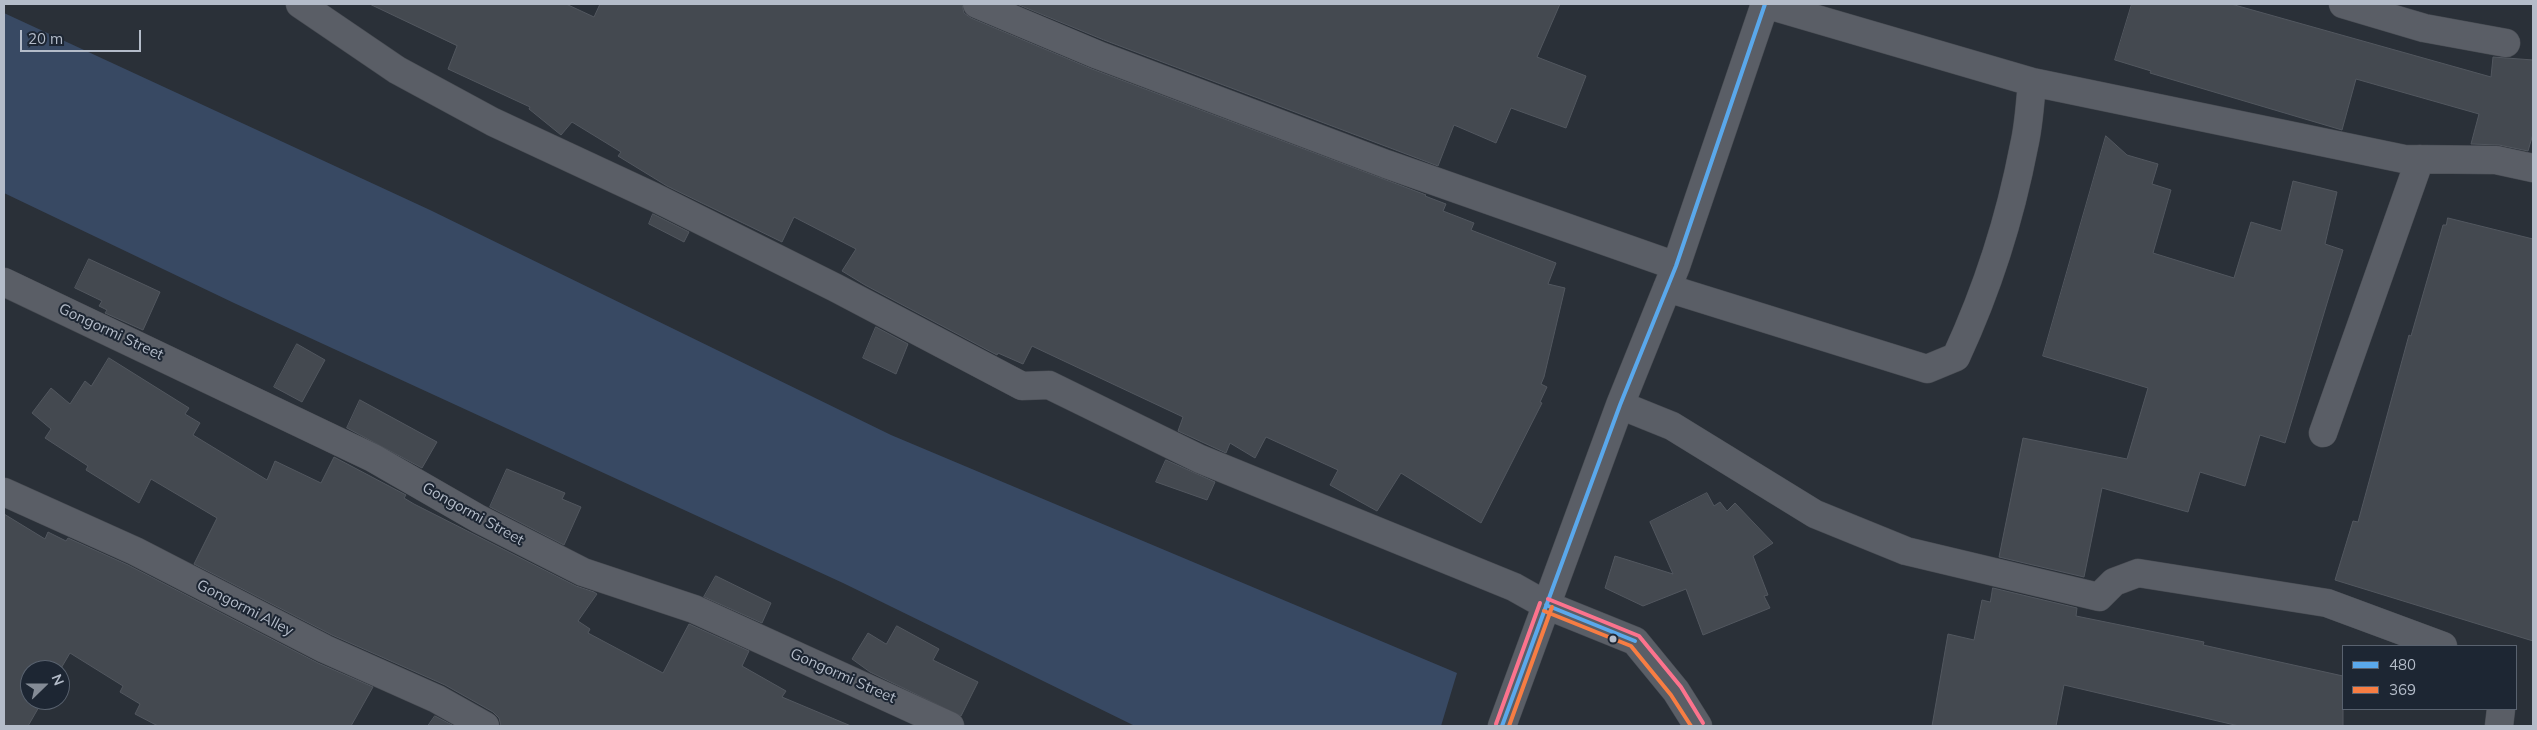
<!DOCTYPE html>
<style>
body{margin:0}
#map{position:relative;width:2537px;height:730px;overflow:hidden;background:#2a3038;font-family:Mulish,sans-serif}
canvas{display:block}
.frame{position:absolute;inset:0;border:5px solid #b4bcc9;pointer-events:none}
.legend{position:absolute;left:2342px;top:645px;width:175px;height:65px;box-sizing:border-box;background:#1d2633;border:1px solid #59626f;margin:0;padding:6px 9px;list-style:none;font-size:15px;color:#b4bcc9}
.legend li{display:flex;align-items:center;gap:10px;height:25px}
.legend b{width:25px;border:1px solid #59626f}
.north{position:absolute;left:20px;top:660px;width:50px;height:50px;box-sizing:border-box;background:#1d2633;border:1px solid #59626f;border-radius:50%;rotate:68deg;font-size:14px;font-weight:700;line-height:20px;text-align:center;color:#b4bcc9}
.north::after{content:'';display:block;margin:auto;width:18px;height:22px;background:#848b96;clip-path:polygon(50% 0,100% 100%,50% 72%,0 100%)}
.scale{position:absolute;left:20px;top:30px;width:121px;height:22px;box-sizing:border-box;border:2px solid #b4bcc9;border-top:0;padding-left:6px;font-size:15px;line-height:18px;white-space:nowrap;color:#b4bcc9;-webkit-text-stroke:4px #1d2633;paint-order:stroke}
</style>
<div id="map">
<canvas width="2537" height="730"></canvas>
<div class="frame"></div>
<ul class="legend">
<li><b style="height:6px;background:#5aa8eb"></b>480</li>
<li><b style="height:6px;background:#f77d43"></b>369</li>
</ul>
<div class="north">N</div>
<div class="scale">20 m</div>
</div>
<script>
const context = document.querySelector('canvas').getContext('2d');
context.lineJoin = 'round';
function fillPath(path, color) { context.fillStyle = color; context.fill(path, 'evenodd'); }
function trace(path, color, width, dash) { context.strokeStyle = color; context.lineWidth = width; context.lineCap = dash ? 'butt' : 'round'; context.setLineDash(dash || []); context.stroke(path); }
function drawText(font, color, halo, rows, align = 'center') {
  context.font = font + ' Mulish,sans-serif'; context.lineWidth = 4; context.setLineDash([]); context.textBaseline = 'middle'; context.strokeStyle = halo; context.fillStyle = color; for (const [text, x, y, turn = 0] of rows) {
    context.save(); context.translate(x, y); context.rotate((+turn || 0) * Math.PI / 180); context.textAlign = isNaN(turn) ? turn : align; if (halo) context.strokeText(text, 0, 0); context.fillText(text, 0, 0); context.restore();
  }
}
fillPath(new Path2D(`
 M4 13 430 210 891 435 1457 673 1441 726H1135L843 583 234 303 4 193Z`), '#384963');
const building = new Path2D(`
 M370 4H566L594 17 600 4H962L964 13 971 18 1092 69 1426 195 1425 196 1446 204 1443 211 1474 223 1471 230 1556 263 1548 284 1565 288 1544 377 1541 384 1547 387 1540 402 1542 403 1481 523 1401 473 1377 511 1330 485 1338 470 1266 437 1255 458 1230 443 1226 453 1178 431 1183 417 1032 346 1023 364 998 353 997 355 865 285 842 271 856 249 794 217 782 242 667 186 618 156 621 152 572 122 561 135 529 109 530 107 448 69 457 46Z
 M1017 4H1560L1537 57 1586 76 1566 128 1511 108 1496 143 1454 125 1438 166 1104 40Z
 M2132 4H2231L2491 77 2493 57 2533 60V134L2528 151 2499 145 2471 144 2479 114 2356 79 2342 130 2150 73 2151 71 2115 60Z
 M2106 136 2127 155 2158 164 2152 184 2171 190 2153 253 2234 278 2251 222 2281 231 2293 181 2337 192 2325 244 2343 250 2285 443 2260 435 2245 486 2200 472 2188 512 2102 488 2084 577 1999 557 2023 438 2127 459 2148 388 2043 356Z
 M653 214 689 232 684 242 649 224Z
 M2448 218 2533 239V641L2335 580 2353 521 2358 522 2409 335 2411 336 2443 225H2446Z
 M89 259 160 292 143 330 105 313 107 310 99 306 102 301 75 288Z
 M876 327 908 344 896 374 863 358Z
 M297 344 325 360 302 402 274 387Z
 M109 358 189 408 185 414 200 423 193 435 267 480 275 461 321 483 334 457 406 495 404 498 414 504 576 586 594 592 597 594 578 621 590 629 588 633 663 673 689 624 749 651 742 666 786 691 782 697 851 726H501L499 718 493 712 445 685 332 635 194 564 217 518 151 479 139 503 86 470 88 466 45 438 51 429 32 413 51 388 70 404 85 381 91 386Z
 M360 400 437 442 422 468 347 428Z
 M1166 460 1215 482 1207 500 1156 482Z
 M507 469 565 493 562 499 581 507 564 545 490 507Z
 M1707 493 1714 506 1720 502 1727 511 1735 503 1773 543 1753 556 1768 595 1764 596 1770 608 1703 635 1686 589 1643 606 1605 588 1615 556 1673 574 1650 522Z
 M4 514 45 539 48 532 66 541 68 538 128 565 318 663 373 687 351 726H158L135 714 140 704 120 692 123 686 70 653 60 670H30V700H43L28 726H4Z
 M716 576 771 603 762 623 704 597Z
 M1993 588 2077 608 2076 616 2204 642 2203 645 2343 676V726H2239L2064 685 2056 726H1932L1948 634 1974 640 1982 600 1990 602Z
 M897 626 939 649 933 660 978 682 961 716 870 672 852 659 868 633 886 644Z
 M435 716 454 726H428Z`);
fillPath(building, '#444950');
trace(building, '#52575f', 1);
const minor = new Path2D(`
 M300 4 397 70 493 122 654 197 836 288 1022 386 1049 385 1200 459 1514 587 1546 605 1635 641 1676 691 1698 726
 M977 4 1098 55 1386 164 1676 266
 M1765 4 2032 82 2404 159 2496 160 2533 168
 M2343 4 2424 28 2506 43
 M4 282 373 458 479 519 583 572 694 609 950 726
 M1667 288 1927 369 1956 357C1987 290 2010 219 2024 146 2029 125 2030 103 2032 82
 M1620 405 1672 426 1815 514 1906 551 2099 597 2114 582 2138 573 2327 603 2443 646
 M2323 433 2420 159
 M4 492 135 551 325 649 437 699 485 726
 M1502 726 1620 405 1676 266 1765 4
 M2499 726 2501 709`);
trace(minor, '#484c53', 29);
trace(minor, '#5a5e66', 28);
trace(new Path2D(`
 M1546 605 1635 641
 M1502 726 1620 405 1676 266 1765 4`), '#5aa8eb', 4);
trace(new Path2D(`
 M1544 611 1631 646 1671 695 1691 726
 M1509 726 1552 607`), '#f77d43', 4);
trace(new Path2D(`
 M1548 599 1639 636 1681 687 1703 723
 M1496 724 1540 603`), '#fc738d', 4);
for (const [x, y, r, color] of [
 [1613,639,4.5,"#b4bcc9"]
]) { const dot = new Path2D(); dot.arc(x, y, r, 0, 2 * Math.PI); context.fillStyle = color; context.fill(dot); trace(dot, '#1d2633', 2); }
drawText('15px', '#b4bcc9', '#1d2633', [
 ["Gongormi Street",111,332,25],
 ["Gongormi Street",473,514,29],
 ["Gongormi Alley",245,608,27],
 ["Gongormi Street",843,676,24]
]);
</script>
